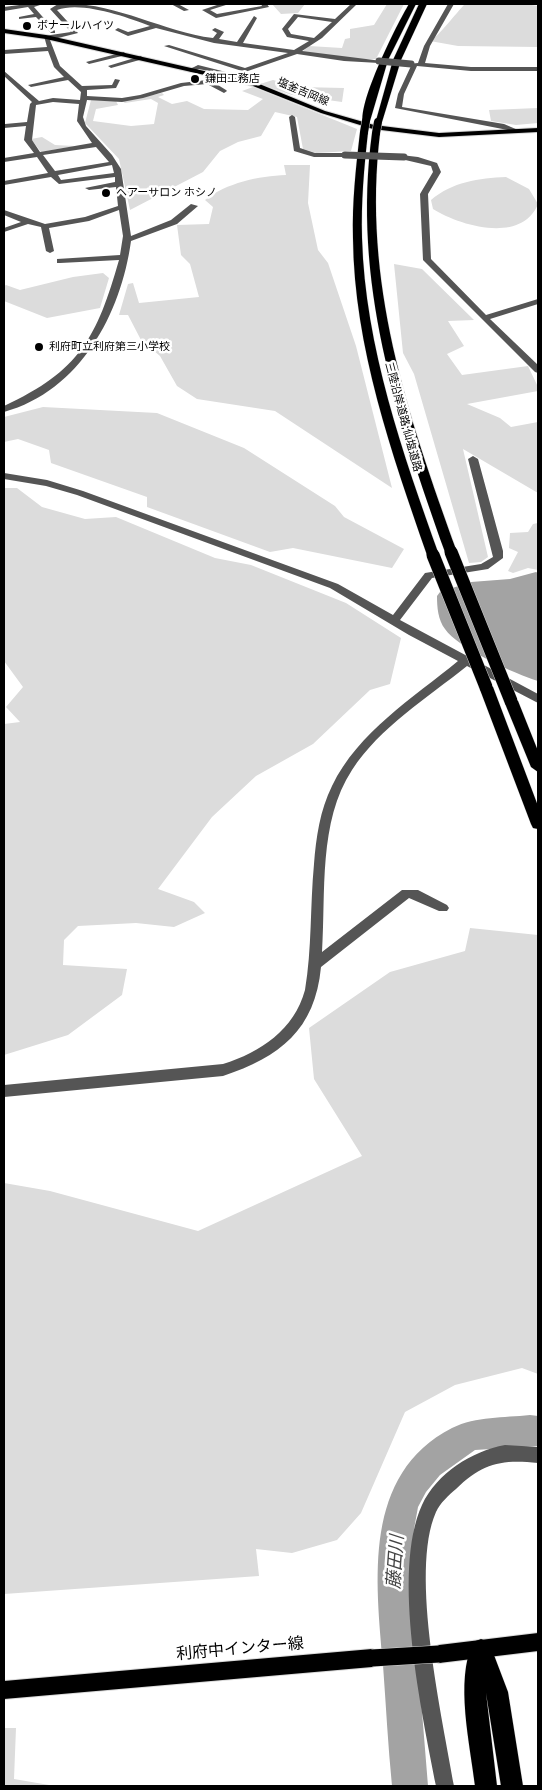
<!DOCTYPE html>
<meta charset="utf-8">
<style>
body{margin:0}
#map{position:relative;width:542px;height:1790px;overflow:hidden;background:#fff;font-family:"IBM Plex Sans",sans-serif}
canvas{display:block}
.frame{position:absolute;inset:0;border:5px solid #000;pointer-events:none}
</style>
<div id="map">
<canvas width="542" height="1790"></canvas>
<div class="frame"></div>
</div>
<script>
const context = document.querySelector('canvas').getContext('2d');
context.lineJoin = 'round';
function fillPath(path, color) { context.fillStyle = color; context.fill(path, 'evenodd'); }
function trace(path, color, width, dash) { context.strokeStyle = color; context.lineWidth = width; context.lineCap = dash ? 'butt' : 'round'; context.setLineDash(dash || []); context.stroke(path); }
function drawText(font, color, halo, rows, align = 'center') {
  context.font = font + ' "IBM Plex Sans","Noto Sans JP",sans-serif'; context.lineWidth = 5; context.setLineDash([]); context.textBaseline = 'middle'; context.strokeStyle = halo; context.fillStyle = color; for (const [text, x, y, turn = 0] of rows) {
    context.save(); context.translate(x, y); context.rotate((+turn || 0) * Math.PI / 180); context.textAlign = isNaN(turn) ? turn : align; if (halo) context.strokeText(text, 0, 0); context.fillText(text, 0, 0); context.restore();
  }
}
fillPath(new Path2D(`
 M272 4H305L298 13 281 14Z
 M387 4H404L376 59H346L302 52 309 46 342 48 345 39 350 38V29L374 25Z
 M465 4H525L538 6V47L458 46 430 41C439 36 456 13 465 4Z
 M273 80 299 87 344 88 342 102 292 95 260 84Z
 M253 87 357 129 351 151 316 153 303 149 297 117 275 112 261 136 238 142 220 151 203 172 130 210 119 159 85 123 91 100 116 101 118 105 96 109 93 121 131 126 154 124 158 103 151 99 125 103 122 101 162 93 164 95 158 97 172 104 187 101 204 109 248 110 263 99 242 91Z
 M538 108V123L516 125 491 121 489 110Z
 M42 137 55 145 75 146 41 152 31 139Z
 M284 165H310L308 203 318 250 328 263 356 346 392 488 275 411 197 399 177 386 160 356 141 340 128 315H119L128 284 133 283 139 303 199 297 190 264 181 255 177 225 209 224 213 207 205 200C226 183 259 176 286 175Z
 M506 177 529 189 538 204C522 244 460 226 433 209L431 200C452 182 479 178 506 177Z
 M394 264 422 269 474 320 448 321 464 346 447 354 462 375 528 366 538 387V391L467 404 500 418 511 427 538 422V493L463 449 488 557 481 562 469 563 414 374 403 353Z
 M103 273 109 278 100 308 47 318 4 301V286L6 285 20 290 73 277Z
 M43 407 157 413 244 448 335 506 344 517 404 549 392 568 293 548 270 552 147 507V497L51 463 49 450 18 439 4 442V417Z
 M4 488H17L42 507 85 519 116 517 215 558 251 565 346 603 401 638 390 684 370 690 313 744 256 776 212 817 158 889 194 902 205 913 174 927 136 923 78 926 64 940 63 965 127 969 122 995 68 1035 4 1055V724L20 722 6 707 23 687 4 661Z
 M538 523V570L528 568 513 573 508 571 518 552 509 548 510 533 528 532 533 524Z
 M470 928 538 935V1374L522 1368 455 1385 405 1412 361 1513 337 1540 292 1553 256 1549 259 1576 4 1594V1183L50 1191 198 1231 362 1156 314 1079 309 1028 390 972 465 951Z
 M4 1728H16L14 1779 55 1786H4Z`), '#dcdcdc');
fillPath(new Path2D(`
 M536 572 538 573V681C515 674 458 648 445 629 438 620 437 607 437 596L440 592 471 582 510 579Z`), '#a3a3a3');
fillPath(new Path2D(`
 M530 1415 538 1416V1446L475 1450 440 1475 426 1492 418 1507 414 1529 411 1576 428 1786H392C388 1746 386 1706 383 1665 376 1581 362 1474 452 1428 477 1416 503 1418 530 1415Z`), '#a3a3a3');
const major = new Path2D(`
 M4 29 46 35 257 83 325 111 374 125 439 133 538 128V132L439 137 373 129 321 113 253 86 46 39 4 33Z
 M538 1633V1651L439 1663 433 1660 430 1654 433 1648 439 1645Z
 M372 1649 378 1652 381 1658 378 1664 372 1667 4 1699V1681Z`);
const highway = new Path2D(`
 M409 4H416L388 60 370 121 363 123C358 102 397 24 409 4Z
 M419 4H427L401 60 382 122 375 124 393 60Z
 M364 129 368 132C364 168 361 202 362 238 365 347 403 454 439 555L433 559 427 555C392 454 354 347 353 238 352 202 356 167 360 132Z
 M376 130 380 133C362 283 407 413 457 552L451 556 445 552C396 413 352 283 372 133Z
 M486 683 493 687 538 806V829L533 828 531 824 479 687Z
 M511 697 518 701 538 751V772L531 767 504 701Z
 M481 1639 489 1642 508 1692 523 1786H501L486 1693 497 1786H475C470 1743 455 1682 473 1642Z`);
trace(major, '#dbdbdb', 2);
trace(highway, '#dbdbdb', 1);
fillPath(new Path2D(`
 M27 4H43L34 7 55 31V33H51L36 17 19 19V17L34 14 28 7 4 11V7Z
 M58 4C112 0 160 31 213 38L217 33 212 30 215 28 224 32 219 39 237 42 254 16 257 18 243 43 294 50 309 41 287 37 282 29 294 14 335 19 351 4H357L322 38 302 51 382 61 379 63 344 61 297 54 245 72 164 46 169 45 245 68 288 53 214 43 156 28 128 36 115 30 118 28 128 32 150 26C126 17 82 1 57 10L78 33 50 40 60 66 82 86 112 85 115 79 120 80 116 88 87 90V96L122 98 140 95 181 83 207 80 223 74 199 69 191 72 188 70 198 65 234 74 227 75 226 77 213 82 226 90 227 91 224 93 207 84 184 86 143 98 122 102 87 100 83 117 86 126 112 155 121 169 131 236 171 220 191 204 198 206 177 224 131 241C121 314 80 391 4 412V406C80 371 97 337 119 260L60 263H57V259L120 255 123 236 119 210 89 221 49 228 54 251 50 253 46 251 41 227 28 224 4 232V228L21 222 4 215V210L45 224 85 217 118 206 116 187 89 190 85 188 115 182V177L59 184 51 177 4 185V181L48 173 37 157 4 162V158L34 153 24 140 26 126 4 128 5 124 27 122 30 104 32 102 4 76V71L39 101 53 98 80 100 81 92 68 80 31 87 28 85 64 77 54 67 48 51 4 54V50L47 47 44 36 71 32 50 9ZM298 17 332 22 314 38 291 34 288 29ZM53 102 79 104 77 121 92 143 40 152 32 140 36 105ZM96 147 109 162 55 171 43 155ZM112 165 114 173 61 180 58 175Z
 M171 4H178L189 10 184 11Z
 M220 4H229L210 10 217 14 262 6 261 4H267L269 7 216 18 202 10Z
 M448 4H454L430 46 425 63 471 67H538V71H471L417 66 404 94 402 107 504 124 518 130V132L395 108 398 94 411 66 408 64 418 63 424 46Z
 M124 52 126 55 89 64 86 62Z
 M141 56 143 59 111 68 108 66Z
 M292 115 295 117 300 148 315 153H348V157H314L294 151 289 117Z
 M401 155 418 157 437 163 441 172 428 194 431 259 486 315 538 299V304L490 319 538 365V373L535 372 423 260 420 194 433 172 431 166 401 159Z
 M473 456 478 459 503 551V558L488 569 432 578 400 620 538 694V703L467 666C427 698 380 727 352 770 318 822 326 893 322 952L402 890H418L447 905 449 908 447 911H439L409 898 321 967C315 1030 280 1057 223 1076L4 1097V1085L223 1064C261 1052 294 1030 305 990 312 949 310 906 314 864 316 838 320 810 332 786 358 732 413 698 458 661L409 635 330 588 77 495 46 486 4 479V473L47 480 83 491 338 584 393 615 425 573 481 564 493 557 468 459Z
 M505 1445 538 1447V1463C502 1459 482 1463 456 1489 449 1495 440 1503 436 1512 409 1572 443 1720 454 1786H436C422 1713 391 1573 422 1505 437 1473 472 1451 505 1445Z`), '#555');
fillPath(major, '#000');
fillPath(highway, '#000');
const majorBridge = new Path2D(`
 M372 1658 439 1654`);
const highwayBridgeFar1 = new Path2D(`
 M364 132 366 121
 M376 133 378 122`);
const highwayBridge = new Path2D(`
 M451 552 511 701
 M433 555 486 687`);
trace(majorBridge, '#dbdbdb', 18, []);
trace(highwayBridgeFar1, '#dbdbdb', 9, []);
trace(highwayBridge, '#dbdbdb', 14, []);
trace(new Path2D(`
 M379 61 411 64
 M345 155 404 157`), '#555', 7);
trace(majorBridge, '#000', 17);
trace(highwayBridgeFar1, '#000', 8);
trace(highwayBridge, '#000', 13);
for (const [x, y, r, color] of [
 [27,26,5,"#000"],
 [195,79,5,"#000"],
 [106,193,5,"#000"],
 [39,347,5,"#000"]
]) { const dot = new Path2D(); dot.arc(x, y, r, 0, 2 * Math.PI); context.fillStyle = color; context.fill(dot); trace(dot, '#fff', 2); }
drawText('11px', '#000', '#fff', [
 ["ボナールハイツ",37,26],
 ["鎌田工務店",205,79],
 ["ヘアーサロン ホシノ",116,193],
 ["利府町立利府第三小学校",49,347]
], 'left');
drawText('11px', '#000', '#fff', [
 ["塩釜吉岡線",303,92,23],
 ["三陸沿岸道路;仙塩道路",403,417,75]
]);
drawText('16px', '#000', '#fff', [
 ["利府中インター線",240,1649,-5]
]);
drawText('italic 18px', '#444', '#fff', [
 ["藤田川",396,1562,-86]
]);
</script>
